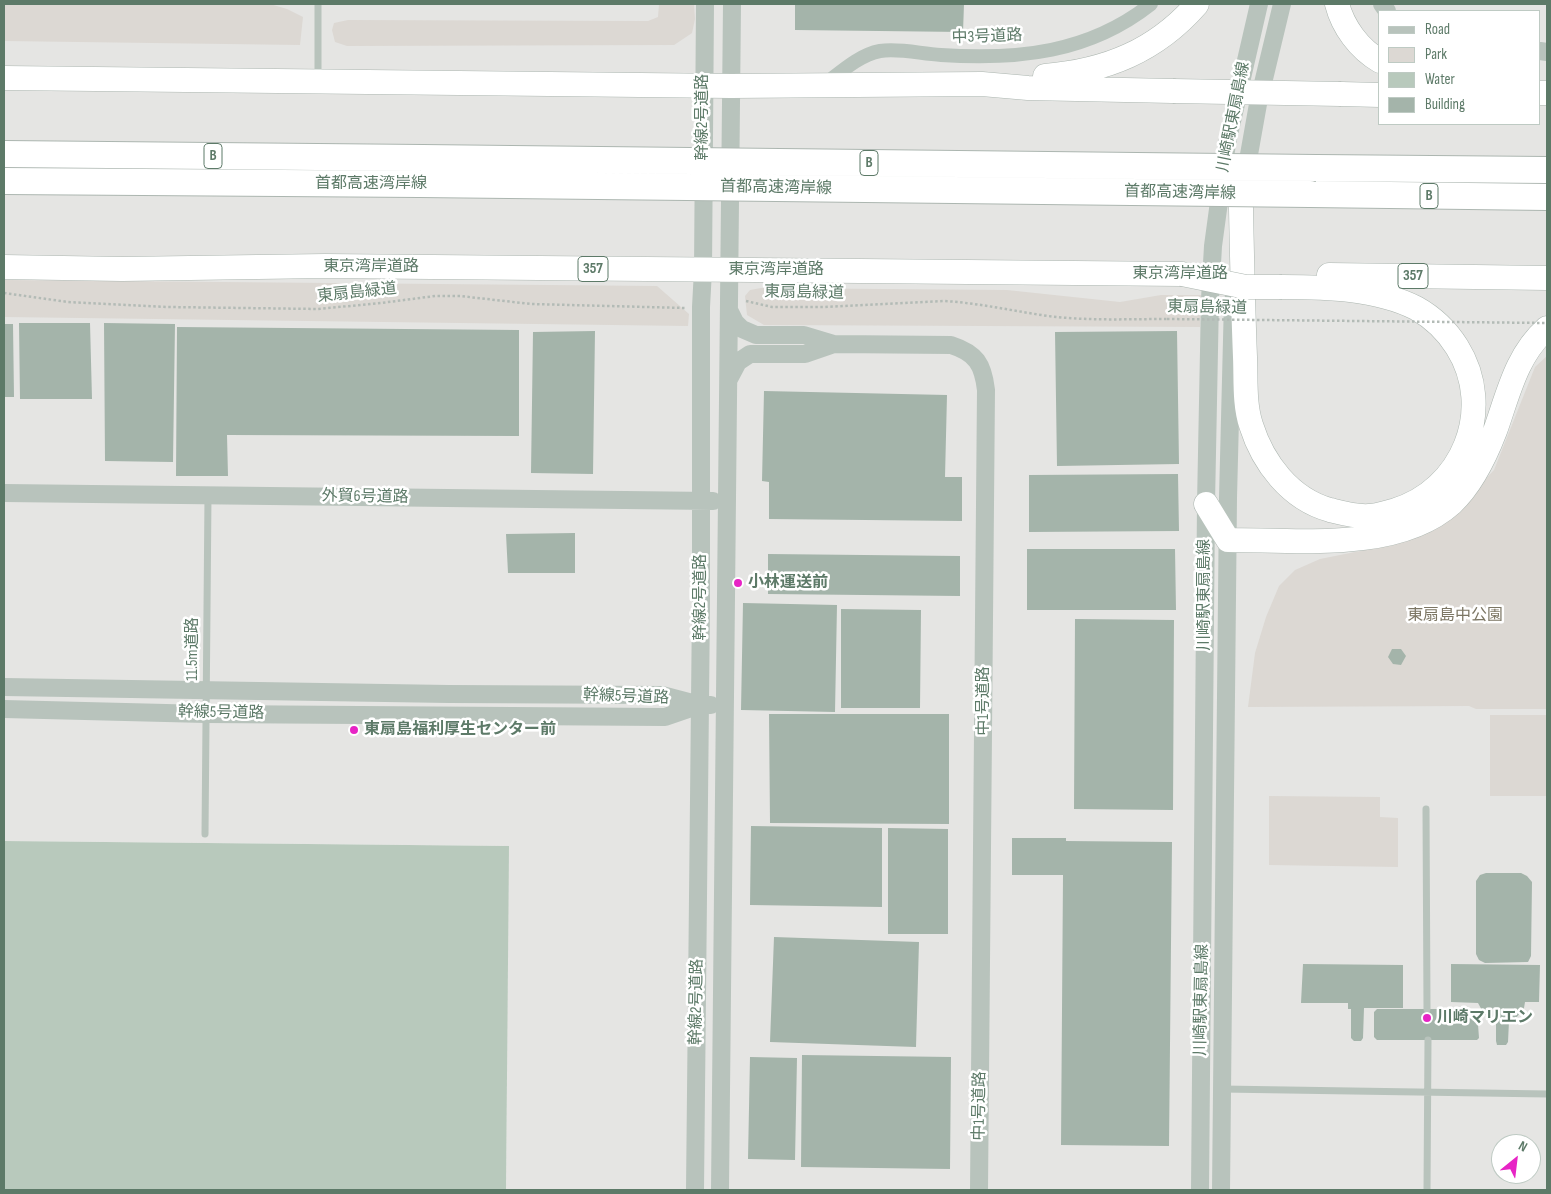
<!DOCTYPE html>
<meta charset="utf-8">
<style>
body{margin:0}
#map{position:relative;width:1551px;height:1194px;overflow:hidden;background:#f7f4f4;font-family:"Sofia Sans Condensed",sans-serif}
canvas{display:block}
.frame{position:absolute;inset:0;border:5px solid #5d7a68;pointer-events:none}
.legend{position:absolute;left:1378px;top:10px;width:162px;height:115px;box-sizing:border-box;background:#fff;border:1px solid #becac3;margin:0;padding:6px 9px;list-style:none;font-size:15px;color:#5d7a68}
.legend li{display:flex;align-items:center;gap:10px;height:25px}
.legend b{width:25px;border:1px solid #becac3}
.north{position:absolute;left:1491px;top:1134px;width:50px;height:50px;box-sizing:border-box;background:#fff;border:1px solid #becac3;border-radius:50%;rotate:29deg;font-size:14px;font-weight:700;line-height:20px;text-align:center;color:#5d7a68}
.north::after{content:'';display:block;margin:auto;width:18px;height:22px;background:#e724c5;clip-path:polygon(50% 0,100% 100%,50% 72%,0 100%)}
</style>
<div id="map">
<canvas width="1551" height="1194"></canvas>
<div class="frame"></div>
<ul class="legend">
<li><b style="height:6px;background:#b8c3bc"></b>Road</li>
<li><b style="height:14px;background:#dcd8d3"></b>Park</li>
<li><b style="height:14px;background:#b8c9bc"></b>Water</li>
<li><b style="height:14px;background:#a4b4aa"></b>Building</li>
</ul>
<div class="north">N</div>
</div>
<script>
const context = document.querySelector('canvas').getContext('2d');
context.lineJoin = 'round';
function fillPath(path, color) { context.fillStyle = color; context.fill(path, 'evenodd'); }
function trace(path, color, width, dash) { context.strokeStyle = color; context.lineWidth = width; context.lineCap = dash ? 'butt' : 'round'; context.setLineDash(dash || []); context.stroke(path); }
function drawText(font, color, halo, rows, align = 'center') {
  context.font = font + ' "Sofia Sans Condensed","Noto Sans JP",sans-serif'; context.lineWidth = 5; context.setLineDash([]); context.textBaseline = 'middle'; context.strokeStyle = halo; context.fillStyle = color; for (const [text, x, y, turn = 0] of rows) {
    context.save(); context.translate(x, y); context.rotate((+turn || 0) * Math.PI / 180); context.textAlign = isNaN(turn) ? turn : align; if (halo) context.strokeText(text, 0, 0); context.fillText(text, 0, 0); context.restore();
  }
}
fillPath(new Path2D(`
 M4 4H1547V1190H506L508 846 4 841ZM1380 11H1540V124H1380ZM1501 1144H1531V1174H1501Z`), '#e5e5e3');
fillPath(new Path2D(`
 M4 4H270L287 9 303 17 300 45 4 41Z
 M659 4H694L695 19 692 33 674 45 347 46 335 42 332 30 334 23 348 20 648 21 658 17Z
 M4 280 657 286 689 314 688 326 4 317Z
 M761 288 1007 290 1120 302 1161 295H1201L1200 327 764 325 747 315 745 296 750 290Z
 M1547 356V709H1476L1469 706 1248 707 1255 653 1266 617 1279 586 1295 570 1320 559 1400 543 1449 518 1494 470 1535 367Z
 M1490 715H1547V796H1490Z
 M1269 796 1380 797V817L1398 818V867L1269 865Z`), '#dcd8d3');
fillPath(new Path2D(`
 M4 841 509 846 506 1190H4Z`), '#b8c9bc');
fillPath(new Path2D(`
 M795 4H964L963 32 795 30Z
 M19 323H90L92 399H20Z
 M104 323 175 324 173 462 105 461Z
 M4 324H13L14 397H4Z
 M177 327 519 330V436L227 435 228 476H176Z
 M595 331 593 474 531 473 533 332Z
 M1177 331 1179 464 1057 466 1055 332Z
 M764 391 947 395 945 477H962V521L769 519V482L762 481Z
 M1178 474 1179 531 1029 532V475Z
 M575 533V573H508L506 534Z
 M1027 549H1175L1176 610H1027Z
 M768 554 960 556V596L768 594Z
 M743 603 837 605 835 712 741 710Z
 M841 609 921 610 920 708H841Z
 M1075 619 1174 620 1173 810 1074 809Z
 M1392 649H1401L1406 656 1401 665 1393 664 1388 657Z
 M769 714H949V824L770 823Z
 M751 826 882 828V907L750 905Z
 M888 828 948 829V934H888Z
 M1012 838H1066V841L1172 842 1169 1146 1061 1145 1063 875H1012Z
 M1486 873H1521L1527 876 1532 882 1531 956 1528 962 1485 963 1479 960 1476 954V881L1480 875Z
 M774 937 919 942 916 1047 770 1042Z
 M1303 964 1403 965V1008H1364L1363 1038 1361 1041H1354L1351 1038V1009H1348V1003H1301Z
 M1451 964 1540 965 1539 1002H1525L1524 1008 1516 1018 1509 1021 1508 1042 1506 1045H1497L1496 1041V1020L1484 1014 1478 1003 1451 1002Z
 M1377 1009H1475L1477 1011 1479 1038 1477 1040H1377L1374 1037V1012Z
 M802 1055 951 1057 950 1169 801 1167Z
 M750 1057 797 1058 795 1160 748 1159Z`), '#a4b4aa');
const trunk = new Path2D(`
 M1337 4C1343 27 1359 49 1380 61
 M1045 76C1106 71 1156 51 1197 4
 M4 78 731 86 982 84 1028 88 1173 91
 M1540 93H1547
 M1341 94 1380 95
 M1241 208C1242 258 1243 308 1245 357 1246 379 1244 404 1251 425 1263 463 1290 499 1330 510 1342 513 1356 517 1369 516 1377 516 1385 513 1393 511 1463 491 1496 409 1457 347 1447 331 1432 317 1416 308 1376 288 1326 287 1282 287
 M4 267 122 269 325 266 1182 274
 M1329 275 1547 278
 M1206 504 1228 540C1296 540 1398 552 1452 503 1472 484 1485 457 1495 431 1508 395 1516 355 1547 328`);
const motorway = new Path2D(`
 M4 154 422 158
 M1316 168 1547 170
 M4 181 420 184
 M1310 194 1547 197`);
trace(trunk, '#acb6b0', 25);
trace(motorway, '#acb6b0', 28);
trace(new Path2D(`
 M4 293 68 302 168 307 318 309 381 303 435 296H460L531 304 685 308
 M746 301 772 307H825L944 301C979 303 1013 311 1048 316 1087 321 1128 319 1167 319`), '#b3bbb6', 2.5, [2.5, 2.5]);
trace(new Path2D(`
 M318 78V4
 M1426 809 1427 1009
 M205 834 208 496
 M1222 1089 1547 1094
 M1427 1190 1428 1040`), '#b8c3bc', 7);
trace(new Path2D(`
 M825 84C841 72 859 55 880 51 900 48 921 54 941 55 1018 60 1089 53 1151 4`), '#b8c3bc', 14);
trace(new Path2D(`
 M1382 4 1387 11
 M1540 51 1547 52
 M1245 177 1258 104 1282 4
 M729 310 735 322 742 329 756 335H804L834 344 951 345C976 353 983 364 986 390L979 1190
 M729 379 738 362 750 354H805L834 344
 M4 493 713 501
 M4 687 449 694 662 695 700 705H711
 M4 709 206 714 665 717 700 705
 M695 1190 701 604V307L703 270 705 4
 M720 1190 732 4
 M1200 1190 1206 504 1210 299 1213 246 1227 143 1259 4
 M1221 1190 1228 498 1233 300`), '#b8c3bc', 18);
trace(trunk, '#fff', 24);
trace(motorway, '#fff', 26);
const trunkBridge = new Path2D(`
 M1173 91 1341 94
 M1182 274 1246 287H1282`);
const motorwayBridge = new Path2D(`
 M422 158 1316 168
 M420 184 1310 194`);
trace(trunkBridge, '#acb6b0', 25, []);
trace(motorwayBridge, '#acb6b0', 28, []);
trace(new Path2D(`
 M1167 319 1547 323`), '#b3bbb6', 2.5, [2.5, 2.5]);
trace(trunkBridge, '#fff', 24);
trace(motorwayBridge, '#fff', 26);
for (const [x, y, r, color] of [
 [738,583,5,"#e724c5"],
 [354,730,5,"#e724c5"],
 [1427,1018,5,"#e724c5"]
]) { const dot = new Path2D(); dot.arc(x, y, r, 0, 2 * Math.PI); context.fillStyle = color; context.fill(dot); trace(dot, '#fff', 2); }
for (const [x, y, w] of [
 [213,156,18],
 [869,163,18],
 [1429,196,18],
 [593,269,30],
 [1413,276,30]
]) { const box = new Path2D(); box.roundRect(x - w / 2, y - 12.5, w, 25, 4); context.fillStyle = '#fff'; context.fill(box); trace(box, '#5d7a68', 1); }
drawText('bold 15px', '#5d7a68', null, [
 ["B",213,156],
 ["B",869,163],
 ["B",1429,196],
 ["357",593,269],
 ["357",1413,276]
]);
drawText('16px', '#5d7a68', '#fff', [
 ["中3号道路",987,37,-2],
 ["幹線2号道路",703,117,-90],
 ["川崎駅東扇島線",1234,117,-79],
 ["首都高速湾岸線",371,184],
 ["首都高速湾岸線",776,188,1],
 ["首都高速湾岸線",1180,193,1],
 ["東京湾岸道路",371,267],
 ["東京湾岸道路",776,270],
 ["東京湾岸道路",1180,274],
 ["東扇島緑道",357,293,-6],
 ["東扇島緑道",804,293,1],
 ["東扇島緑道",1207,308,1],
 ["外貿6号道路",365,497,1],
 ["川崎駅東扇島線",1205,595,-90],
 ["幹線2号道路",701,597,-90],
 ["11.5m道路",193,649,-90],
 ["幹線5号道路",626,697,2],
 ["中1号道路",984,701,-90],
 ["幹線5号道路",221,713,1],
 ["川崎駅東扇島線",1202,1000,-89],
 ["幹線2号道路",697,1002,-89],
 ["中1号道路",980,1106,-89]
]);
drawText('bold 16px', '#5d7a68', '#fff', [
 ["小林運送前",748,583],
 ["東扇島福利厚生センター前",364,730],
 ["川崎マリエン",1437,1018]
], 'left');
drawText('16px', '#7c7664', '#fff', [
 ["東扇島中公園",1455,616]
]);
</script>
